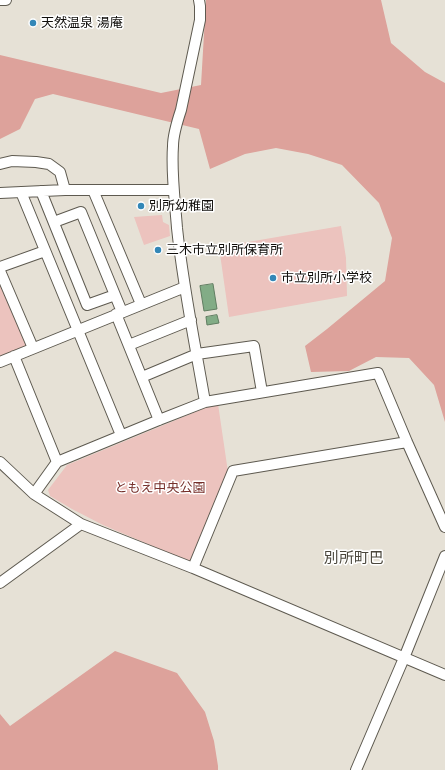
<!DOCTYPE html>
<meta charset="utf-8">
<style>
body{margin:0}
canvas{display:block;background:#e6e1d6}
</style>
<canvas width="445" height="770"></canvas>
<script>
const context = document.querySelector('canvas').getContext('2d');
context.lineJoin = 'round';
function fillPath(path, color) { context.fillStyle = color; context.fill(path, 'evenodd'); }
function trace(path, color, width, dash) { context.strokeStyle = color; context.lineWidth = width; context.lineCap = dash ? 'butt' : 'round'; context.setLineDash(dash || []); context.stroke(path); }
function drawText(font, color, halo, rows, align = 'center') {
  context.font = font + ' Inter,"Noto Sans JP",sans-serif'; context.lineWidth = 3; context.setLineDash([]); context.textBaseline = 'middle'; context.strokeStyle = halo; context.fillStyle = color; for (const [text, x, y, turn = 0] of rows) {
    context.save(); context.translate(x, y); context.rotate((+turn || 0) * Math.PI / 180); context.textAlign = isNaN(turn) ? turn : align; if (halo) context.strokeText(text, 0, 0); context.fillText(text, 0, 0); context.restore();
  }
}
fillPath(new Path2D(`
 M162 215 163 222 169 225 170 236 144 245 134 217Z
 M341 226 346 258 347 296 229 317 219 247Z
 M0 281 29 346 0 358Z
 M218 404 228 472 190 562 103 525 72 509 50 496 48 490 67 465 205 408Z`), '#ecc3be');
fillPath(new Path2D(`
 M206 0H381L391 43 425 72 445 83V422L434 385 409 358 376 357 349 371 311 372 305 346 327 329 385 281 392 238 379 203 342 165 308 154 276 148 245 154 210 169 199 129 53 94 35 99 20 129 0 139V55L161 93 201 85Z
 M115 651 177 673 205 712 214 741 218 766V770H0V714L10 726Z`), '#dda29b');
const water = new Path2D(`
 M213 284 217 309 204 311 200 286Z
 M217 315 219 323 207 325 206 317Z`);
fillPath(water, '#82ac86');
trace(water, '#607d61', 1);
const minor = new Path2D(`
 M0 0H6
 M199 0 200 6V20L181 110C177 122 173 134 173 146 171 173 175 201 177 228 183 286 195 344 205 402
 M0 164 12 161 36 162 49 164 60 172 65 190
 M93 190 141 304
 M41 191 87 305 115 295 122 312
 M21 192 121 435
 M0 193 65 190H173
 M54 222 81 212 115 295
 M0 267 45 251
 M0 271 33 348
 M116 314 159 420
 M129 345 191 320
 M14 356 57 462
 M0 362 185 287
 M142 377 197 354 254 346 262 392
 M0 462 34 494 81 524 193 568 445 675
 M34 494 57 462 159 420 205 402 378 373 407 442 445 527
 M193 568 233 471 407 442
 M0 583 81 524
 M356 770 404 658 445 556`);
trace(minor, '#5e5a50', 12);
trace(minor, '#fff', 10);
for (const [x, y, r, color] of [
 [33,23,4,"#3387b7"],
 [141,206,4,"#3387b7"],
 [158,250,4,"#3387b7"],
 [273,278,4,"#3387b7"]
]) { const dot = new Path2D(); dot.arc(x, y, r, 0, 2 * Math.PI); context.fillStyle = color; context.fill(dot); trace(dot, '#fff', 1.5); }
drawText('13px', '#100e0b', '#fff', [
 ["天然温泉 湯庵",41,23],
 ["別所幼稚園",149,206],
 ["三木市立別所保育所",166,250],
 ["市立別所小学校",281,278]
], 'left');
drawText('13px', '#752e29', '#fff', [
 ["ともえ中央公園",160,488]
]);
drawText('15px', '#4b473d', '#fff', [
 ["別所町巴",354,558]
]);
</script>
